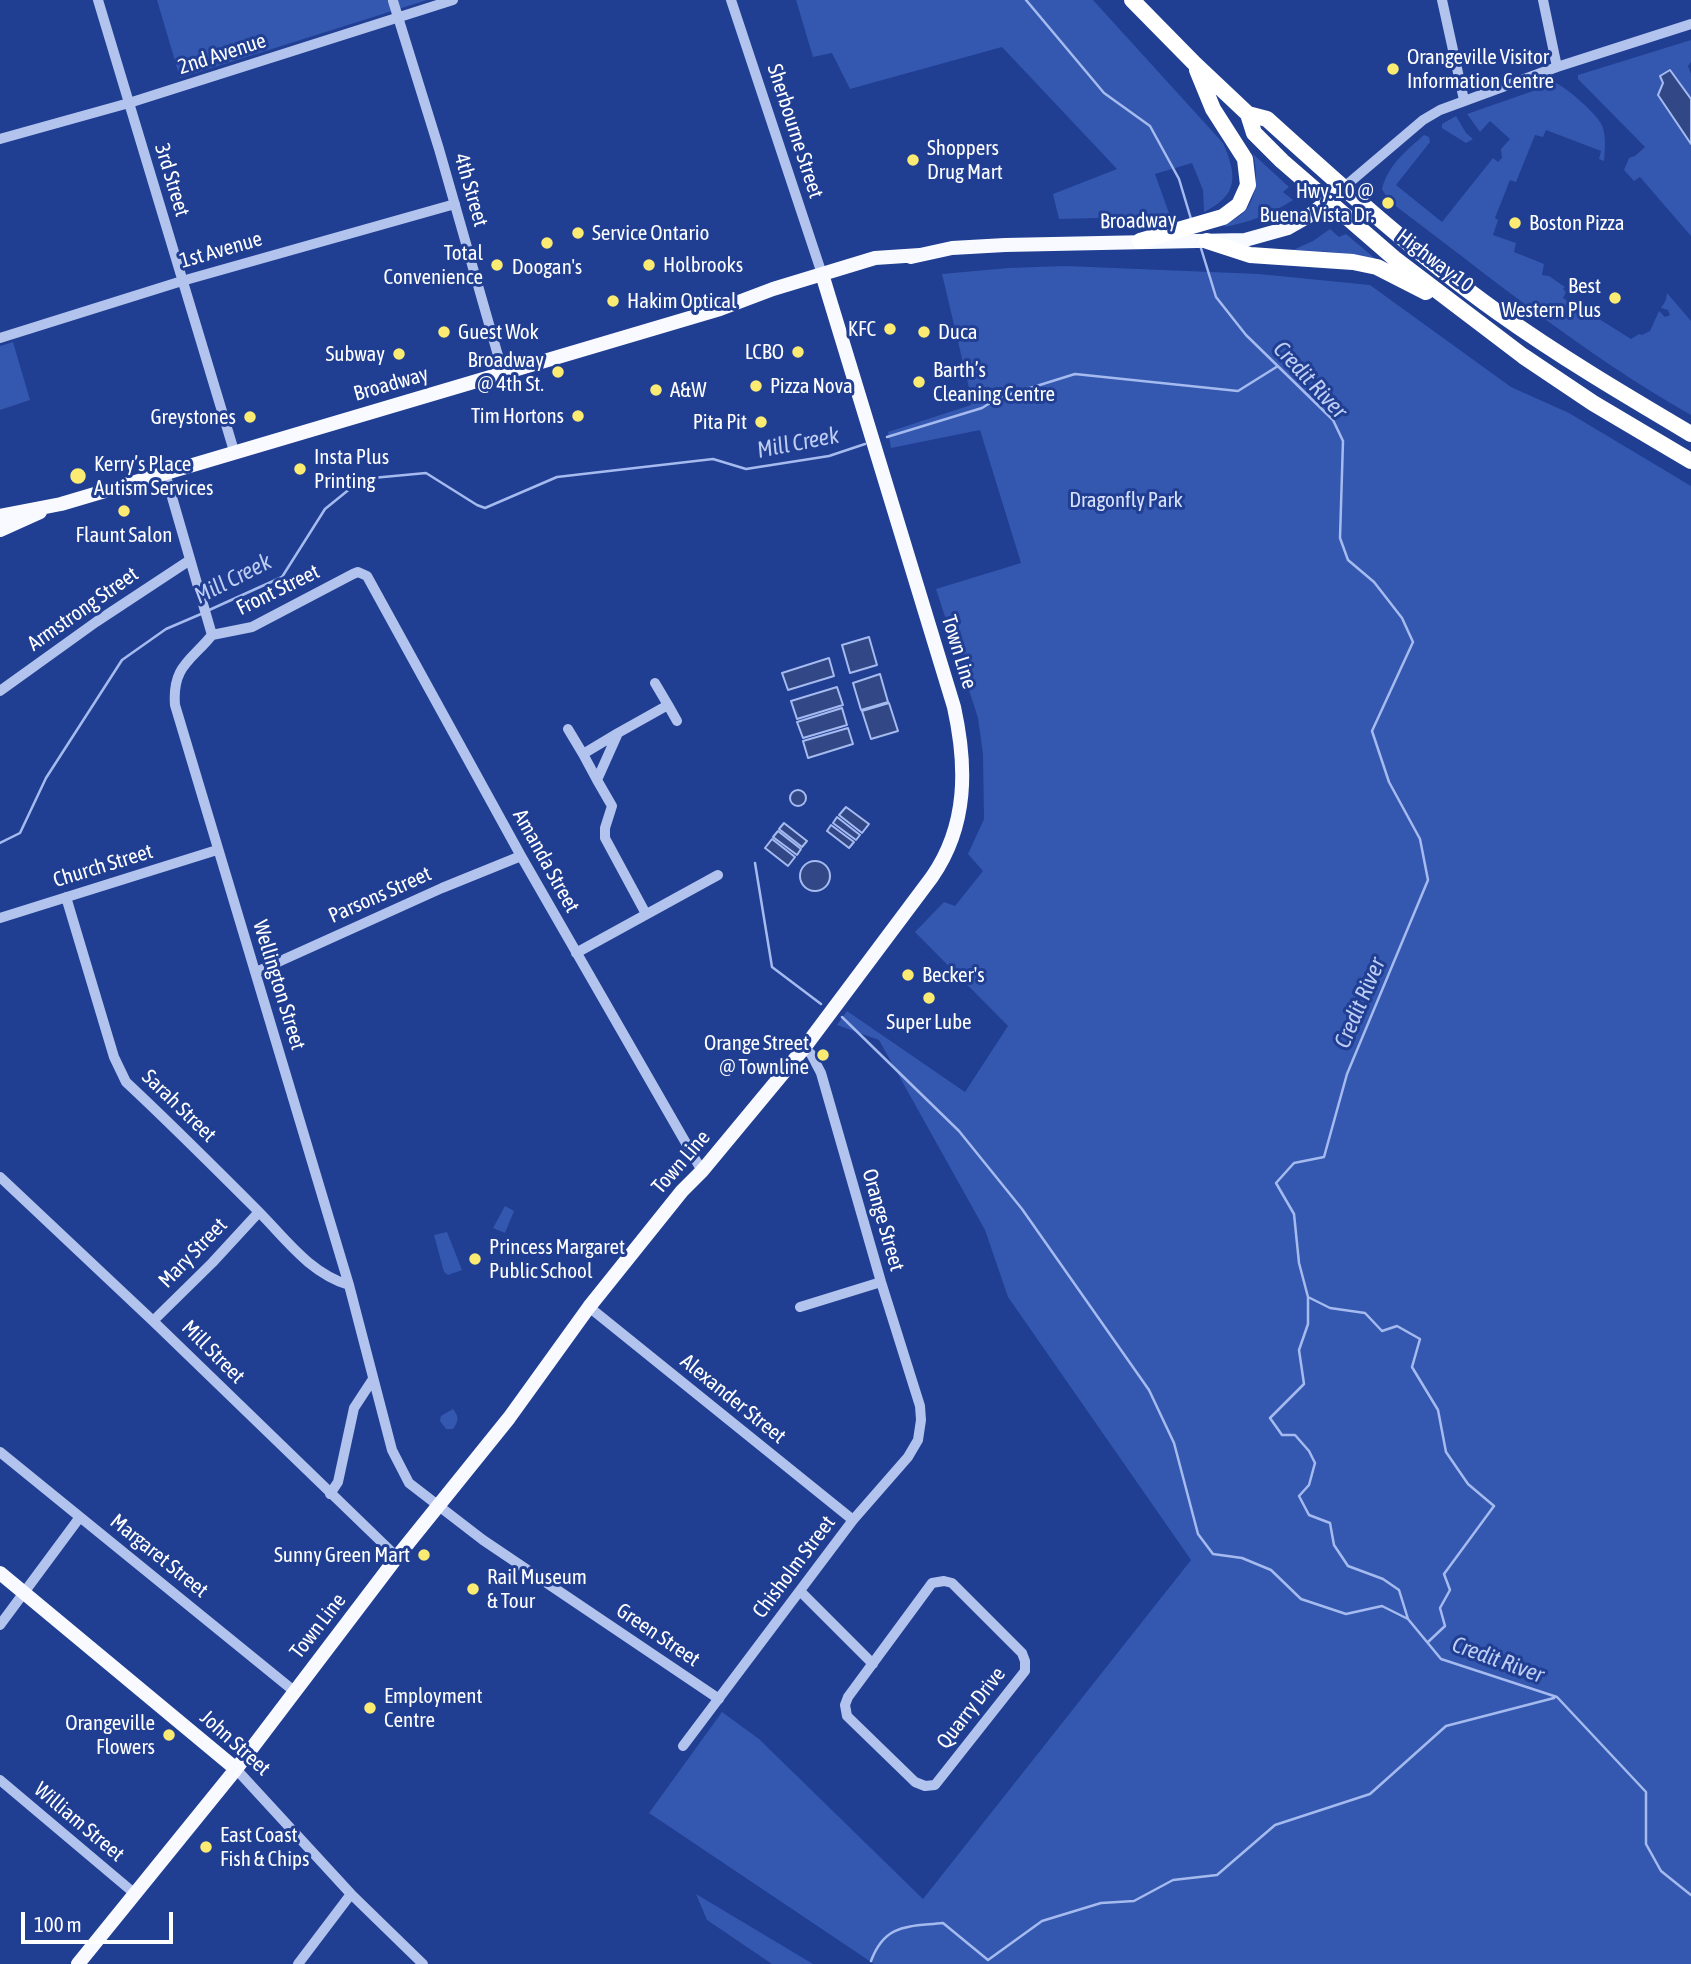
<!DOCTYPE html>
<meta charset="utf-8">
<style>
body{margin:0}
#map{position:relative;width:1691px;height:1964px;overflow:hidden;background:#203e92;font-family:"Asap Condensed",sans-serif}
canvas{display:block}
.scale{position:absolute;left:21px;top:1912px;width:152px;height:32px;box-sizing:border-box;border:4px solid #fff;border-top:0;padding-left:9px;font-size:21px;line-height:24px;white-space:nowrap;color:#fff;-webkit-text-stroke:5px #203e92;paint-order:stroke}
</style>
<div id="map">
<canvas width="1691" height="1964"></canvas>
<div class="scale">100 m</div>
</div>
<script>
const context = document.querySelector('canvas').getContext('2d');
context.lineJoin = 'round';
function fillPath(path, color) { context.fillStyle = color; context.fill(path, 'evenodd'); }
function trace(path, color, width, dash) { context.strokeStyle = color; context.lineWidth = width; context.lineCap = dash ? 'butt' : 'round'; context.setLineDash(dash || []); context.stroke(path); }
function drawText(font, color, halo, rows, align = 'center') {
  context.font = font + ' "Asap Condensed",sans-serif'; context.lineWidth = 6; context.setLineDash([]); context.textBaseline = 'middle'; context.strokeStyle = halo; context.fillStyle = color; for (const [text, x, y, turn = 0] of rows) {
    context.save(); context.translate(x, y); context.rotate((+turn || 0) * Math.PI / 180); context.textAlign = isNaN(turn) ? turn : align; if (halo) context.strokeText(text, 0, 0); context.fillText(text, 0, 0); context.restore();
  }
}
fillPath(new Path2D(`
 M157 0H427L180 78Z
 M796 0H1093L1223 143C1237 175 1239 195 1204 212L1203 190 1192 163 1155 174 1170 216 1059 219 1053 194 1117 169 1002 47 850 89 832 53 813 57Z
 M1691 40V62L1688 66 1691 74V99L1677 78 1663 83 1658 95 1691 144V236L1640 177 1634 181 1624 170 1629 158 1635 156 1645 147 1578 79V75Z
 M1556 83C1567 88 1600 116 1603 128 1606 137 1605 152 1604 161L1599 159 1601 151 1546 130 1543 137 1535 135 1516 182 1510 180 1495 218 1498 220 1493 235 1516 243 1514 252 1544 264 1542 275 1549 276 1565 287 1563 289 1566 292 1563 298 1586 314 1588 312 1631 339 1639 334 1642 335 1650 331 1659 311 1665 317 1670 315 1668 310 1661 308 1666 300 1667 293 1691 321V415C1583 354 1488 275 1389 201L1382 189C1388 165 1406 151 1424 135L1429 137 1430 142 1396 185 1442 222 1493 158 1498 162 1502 158 1501 149 1510 139 1490 121 1480 132 1467 114Z
 M1456 116 1466 133 1473 139 1466 143 1442 128V124Z
 M1253 154 1289 187 1283 192 1293 200C1270 215 1250 222 1224 227 1228 222 1236 219 1242 214 1258 199 1258 173 1253 154Z
 M1330 229 1339 237 1346 234 1379 262C1351 252 1323 251 1293 250L1313 241Z
 M1066 266 1259 274 1370 285 1511 387 1569 413 1691 486V1964H874L649 1813 722 1712 759 1739 923 1899 1191 1560 1008 1297 985 1230 879 1040 837 1025 847 1011 965 1092 1008 1026 915 932 944 902 955 906 983 871 968 854 984 819 983 754 978 718 936 589 1021 563 980 430 891 448 888 432 971 405 969 388 942 274 1008 268Z
 M13 342 30 400 0 410V346Z
 M505 1206 514 1211 505 1233 493 1228Z
 M447 1232 462 1270 448 1275 444 1272 434 1235Z
 M453 1409C459 1417 459 1420 453 1429H446L440 1421 441 1416Z
 M696 1894 813 1964H772L707 1920Z`), '#3457b0');
const water = new Path2D(`
 M1670 70 1691 99V144L1658 95 1663 83 1660 76Z
 M869 637 877 665 850 673 842 645Z
 M829 658 834 676 788 690 782 673Z
 M880 674 888 702 861 710 853 683Z
 M837 687 843 705 797 719 791 701Z
 M889 703 898 731 871 739 862 711Z
 M842 708 847 725 803 738 797 722Z
 M848 728 853 744 808 758 803 741Z
 M790 798a8 8 0 1 1 16 0a8 8 0 1 1-16 0Z
 M846 807 869 824 862 833 839 815Z
 M837 817 860 835 856 840 833 823Z
 M784 823 807 841 802 847 779 829Z
 M831 825 854 842 849 848 827 831Z
 M778 831 801 849 797 855 773 837Z
 M772 839 795 857 788 866 765 848Z
 M800 876a15 15 0 1 1 30 0a15 15 0 1 1-30 0Z`);
fillPath(water, '#314786');
trace(water, '#a5bbef', 2);
trace(new Path2D(`
 M1026 0 1104 93 1150 126 1179 179 1191 219
 M1200 245 1216 297 1246 335 1333 420 1343 441 1340 538 1348 560 1374 582 1402 618 1413 642 1372 731 1389 782 1420 839 1428 880 1347 1074 1324 1157 1294 1163 1276 1183 1294 1214 1299 1263 1308 1297V1324L1299 1350 1304 1384 1270 1418 1282 1435H1295L1309 1451 1315 1463 1309 1485 1299 1496 1309 1515 1330 1523 1334 1545 1348 1566 1383 1579 1399 1590 1408 1619 1441 1659 1557 1697 1646 1792V1844L1661 1871 1691 1895
 M887 437 982 408 998 398 1075 374 1238 391 1278 366
 M207 611 282 577 325 509 362 479 426 473 477 505 485 508 557 477 713 459 746 469 829 456 865 444
 M0 843 20 833 46 778 122 660 166 629 201 614
 M755 863 772 967 821 1004
 M842 1017 959 1131 1022 1209 1149 1390 1174 1443 1198 1534 1213 1554 1242 1558 1271 1570 1301 1599 1346 1614 1382 1606 1408 1619
 M1308 1297 1330 1308 1365 1313 1382 1331 1397 1326 1420 1339 1412 1367 1438 1410 1446 1452 1468 1484 1494 1506 1444 1574 1450 1590 1440 1608 1445 1626 1428 1642
 M871 1961C885 1923 908 1927 943 1923L988 1960 1042 1921 1101 1903 1134 1901 1173 1880 1217 1875 1275 1825 1370 1794 1446 1726 1554 1698`), '#a5bbef', 2.5);
trace(new Path2D(`
 M98 0 234 451
 M731 0 822 274
 M1442 0 1464 100
 M1543 0 1557 67
 M393 1 439 149 503 373
 M0 139 129 103 453 0
 M1343 188 1423 120 1440 110 1557 67 1691 24
 M0 338 182 281 455 204
 M165 473 212 635
 M212 635C191 661 172 666 175 705L349 1285 392 1450 409 1483 483 1540 719 1699
 M212 635 252 627 353 574 358 572 367 576 521 856 702 1171
 M655 683 668 705
 M0 691 96 622 190 560
 M568 729 583 754
 M597 780 583 754 618 733
 M66 897 114 1057 126 1082C169 1122 212 1165 254 1207 284 1236 307 1272 349 1285
 M646 914 605 838V828L612 806 597 780 618 733 668 705 677 721
 M0 918 217 850
 M576 953 718 875
 M256 972 442 888 521 856
 M0 1177 153 1321 397 1557
 M589 1307 853 1520
 M800 1307 881 1282
 M153 1321 212 1263 259 1212
 M0 1452 294 1691
 M330 1494 338 1482 354 1408 373 1379
 M944 1581 952 1583 1022 1653 1025 1661V1671L935 1785 925 1786 915 1782 847 1716 845 1705 848 1697 932 1583Z
 M800 1591 873 1664
 M0 1625 80 1517
 M683 1746 853 1520 908 1457 918 1440 921 1420 920 1406 881 1282 821 1073 811 1054 804 1048
 M236 1769 351 1894 423 1964
 M0 1780 134 1893
 M298 1964 351 1894`), '#b2c3ed', 10);
trace(new Path2D(`
 M911 257 952 248 1005 245 1245 240 1288 228 1309 216 1343 188
 M0 516 61 504 720 309 773 289 875 258 920 255
 M0 530 40 512
 M0 1573 236 1769
 M78 1964 236 1769 397 1557 509 1418 589 1307 682 1191 702 1171 804 1048 932 877C968 825 967 766 954 707L822 274`), '#f8faff', 14);
trace(new Path2D(`
 M1132 0 1195 64 1248 114 1254 133 1282 161 1394 258 1523 356 1593 403 1691 461
 M1248 114 1267 119C1341 186 1415 253 1496 311 1559 356 1625 395 1691 434
 M1140 241 1223 217 1239 205 1248 185 1245 159 1213 109 1197 70
 M1207 241 1250 255 1353 262 1377 267 1426 292`), '#fff', 16);
for (const [x, y, r, color] of [
 [1393,69,7,"#fbeb73"],
 [913,160,7,"#fbeb73"],
 [1388,203,7,"#fbeb73"],
 [1515,223,7,"#fbeb73"],
 [578,233,7,"#fbeb73"],
 [547,243,7,"#fbeb73"],
 [497,265,7,"#fbeb73"],
 [649,265,7,"#fbeb73"],
 [1615,298,7,"#fbeb73"],
 [613,301,7,"#fbeb73"],
 [890,329,7,"#fbeb73"],
 [444,332,7,"#fbeb73"],
 [924,332,7,"#fbeb73"],
 [798,352,7,"#fbeb73"],
 [399,354,7,"#fbeb73"],
 [558,372,7,"#fbeb73"],
 [919,382,7,"#fbeb73"],
 [756,386,7,"#fbeb73"],
 [656,390,7,"#fbeb73"],
 [578,416,7,"#fbeb73"],
 [250,417,7,"#fbeb73"],
 [761,422,7,"#fbeb73"],
 [300,469,7,"#fbeb73"],
 [78,476,9,"#fbeb73"],
 [124,511,7,"#fbeb73"],
 [908,975,7,"#fbeb73"],
 [929,998,7,"#fbeb73"],
 [823,1055,7,"#fbeb73"],
 [475,1259,7,"#fbeb73"],
 [424,1555,7,"#fbeb73"],
 [473,1589,7,"#fbeb73"],
 [370,1708,7,"#fbeb73"],
 [169,1735,7,"#fbeb73"],
 [206,1847,7,"#fbeb73"]
]) { const dot = new Path2D(); dot.arc(x, y, r, 0, 2 * Math.PI); context.fillStyle = color; context.fill(dot); trace(dot, '#203e92', 2.5); }
drawText('21px', '#fff', '#203e92', [
 ["2nd Avenue",222,54,-18],
 ["Sherbourne Street",795,131,72],
 ["3rd Street",172,180,73],
 ["4th Street",471,190,74],
 ["Broadway",1138,221,-1],
 ["1st Avenue",221,250,-16],
 ["Highway 10",1435,261,37],
 ["Broadway",391,384,-16],
 ["Front Street",278,590,-26],
 ["Armstrong Street",83,609,-35],
 ["Town Line",959,652,73],
 ["Amanda Street",546,861,61],
 ["Church Street",103,866,-17],
 ["Parsons Street",380,895,-24],
 ["Wellington Street",279,985,73],
 ["Sarah Street",179,1106,44],
 ["Town Line",681,1162,-49],
 ["Orange Street",883,1220,74],
 ["Mary Street",193,1253,-46],
 ["Mill Street",213,1352,45],
 ["Alexander Street",733,1399,39],
 ["Margaret Street",159,1556,39],
 ["Chisholm Street",794,1567,-53],
 ["Town Line",318,1626,-52],
 ["Green Street",658,1635,34],
 ["Quarry Drive",971,1708,-52],
 ["John Street",235,1743,42],
 ["William Street",79,1822,40]
]);
drawText('21px', '#fff', '#203e92', [
 ["Orangeville Visitor",1407,57],
 ["Information Centre",1407,81],
 ["Shoppers",927,148],
 ["Drug Mart",927,172],
 ["Hwy. 10 @",1374,191,"right"],
 ["Buena Vista Dr.",1374,215,"right"],
 ["Boston Pizza",1529,223],
 ["Service Ontario",592,233],
 ["Total",483,253,"right"],
 ["Convenience",483,277,"right"],
 ["Holbrooks",663,265],
 ["Doogan's",547,267,"center"],
 ["Best",1601,286,"right"],
 ["Western Plus",1601,310,"right"],
 ["Hakim Optical",627,301],
 ["KFC",876,329,"right"],
 ["Guest Wok",458,332],
 ["Duca",938,332],
 ["LCBO",784,352,"right"],
 ["Subway",385,354,"right"],
 ["Broadway",544,360,"right"],
 ["@ 4th St.",544,384,"right"],
 ["Barth’s",933,370],
 ["Cleaning Centre",933,394],
 ["Pizza Nova",770,386],
 ["A&W",670,390],
 ["Tim Hortons",564,416,"right"],
 ["Greystones",236,417,"right"],
 ["Pita Pit",747,422,"right"],
 ["Insta Plus",314,457],
 ["Printing",314,481],
 ["Kerry’s Place",94,464],
 ["Autism Services",94,488],
 ["Flaunt Salon",124,535,"center"],
 ["Becker's",922,975],
 ["Super Lube",929,1022,"center"],
 ["Orange Street",809,1043,"right"],
 ["@ Townline",809,1067,"right"],
 ["Princess Margaret",489,1247],
 ["Public School",489,1271],
 ["Sunny Green Mart",410,1555,"right"],
 ["Rail Museum",487,1577],
 ["& Tour",487,1601],
 ["Employment",384,1696],
 ["Centre",384,1720],
 ["Orangeville",155,1723,"right"],
 ["Flowers",155,1747,"right"],
 ["East Coast",220,1835],
 ["Fish & Chips",220,1859]
], 'left');
drawText('21px', '#d8e1fa', '#203e92', [
 ["Dragonfly Park",1126,500]
]);
drawText('italic 23px', '#becdf4', '#203e92', [
 ["Credit River",1310,380,47],
 ["Mill Creek",798,443,-11],
 ["Mill Creek",233,579,-27],
 ["Credit River",1360,1003,-67],
 ["Credit River",1498,1660,20]
]);
</script>
